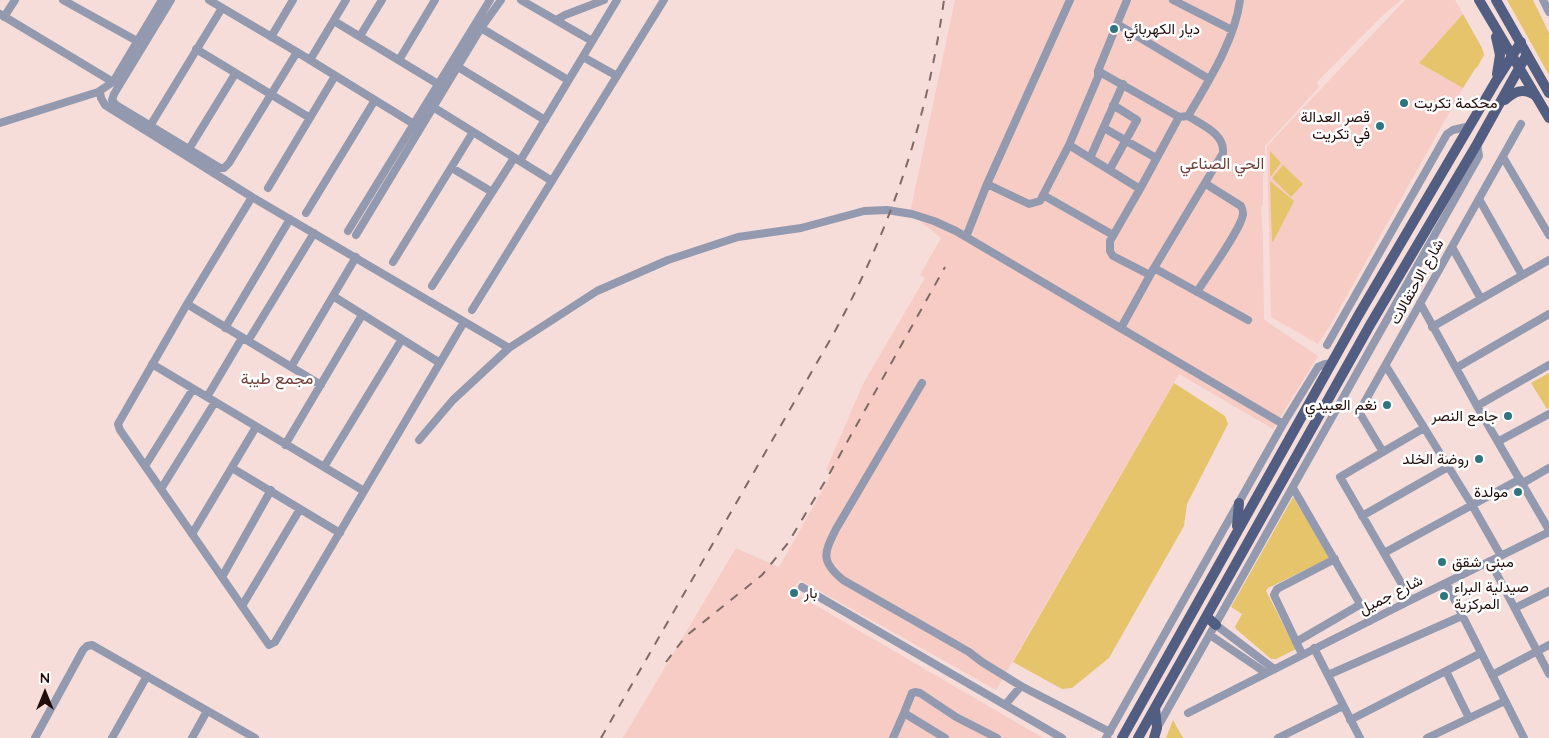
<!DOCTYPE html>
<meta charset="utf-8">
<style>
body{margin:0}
#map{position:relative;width:1549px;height:738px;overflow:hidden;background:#f6ddd9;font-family:Quicksand,sans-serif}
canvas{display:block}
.north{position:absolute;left:20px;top:668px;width:50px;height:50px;-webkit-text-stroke:4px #fff;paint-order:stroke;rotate:0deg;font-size:14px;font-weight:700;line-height:20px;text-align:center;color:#210c09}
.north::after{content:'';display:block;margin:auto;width:18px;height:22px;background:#210c09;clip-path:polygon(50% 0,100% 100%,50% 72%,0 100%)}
</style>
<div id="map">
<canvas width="1549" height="738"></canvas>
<div class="north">N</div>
</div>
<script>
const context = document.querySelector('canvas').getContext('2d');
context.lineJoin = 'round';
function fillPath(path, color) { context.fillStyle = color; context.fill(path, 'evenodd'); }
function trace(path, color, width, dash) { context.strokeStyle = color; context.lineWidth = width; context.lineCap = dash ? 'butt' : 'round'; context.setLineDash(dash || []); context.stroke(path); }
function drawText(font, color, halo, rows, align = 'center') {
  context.font = font + ' Quicksand,Vazirmatn,sans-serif'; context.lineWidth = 5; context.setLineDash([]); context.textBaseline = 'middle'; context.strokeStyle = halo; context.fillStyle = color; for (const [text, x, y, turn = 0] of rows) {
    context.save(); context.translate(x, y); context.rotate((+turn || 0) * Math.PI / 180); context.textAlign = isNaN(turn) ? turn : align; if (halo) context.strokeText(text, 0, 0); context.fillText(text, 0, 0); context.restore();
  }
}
fillPath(new Path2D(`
 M955 0H1401L1380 18 1317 82 1319 87 1265 146 1266 170 1263 174V204L1261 208 1263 238 1264 319 1266 321 1318 356 1273 429 1179 374 996 690 800 580 791 591 1043 738H623L736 548 778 567 781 564 832 473 826 470 863 384 925 278 920 275 941 238 910 213Z
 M1405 0H1455L1463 14 1419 63 1463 88 1332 322 1318 344 1271 317 1267 146Z`), '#f6ccc5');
fillPath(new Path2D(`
 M1507 0H1533L1549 33V75Z
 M1463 14 1482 48 1484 55 1478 66 1475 69 1463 88 1419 63Z
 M1270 151 1281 163 1271 176H1270Z
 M1283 165 1303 184 1291 197 1272 178Z
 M1270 181 1294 201 1273 242 1272 241Z
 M1549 373V408L1547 409 1531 383Z
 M1174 383 1225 416 1228 424 1187 504 1184 526 1109 658 1072 688 1062 689 1013 662Z
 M1293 497 1330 556 1328 559 1268 588 1266 591 1296 649 1276 659H1271L1236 629 1235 627 1242 614 1231 607Z
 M1173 720 1183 738H1166Z`), '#e5c46c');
trace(new Path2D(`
 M63 0 137 41
 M171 0 114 94 112 100 116 105 220 168H224L229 163 297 52
 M209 0 297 52 417 126
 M521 0 592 41
 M1173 0 1232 30
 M1543 0 1549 12
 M0 14 113 82
 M4 17 15 0
 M556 20 565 15 604 0
 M334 21 438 84
 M1117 24 1127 0
 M481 28 568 80
 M360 36 382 0
 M271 37 293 0
 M196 49 310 118
 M583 57 617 76
 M310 60 346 0
 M399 60 435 0
 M458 67 545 120
 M1098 71 1179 117
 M100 92 101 98 105 105 252 197 509 348
 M433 107 552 181
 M0 123 98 92 113 82 162 0
 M150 126 222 8
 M1104 128 1156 158
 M1069 145 1140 189
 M189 149 235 74
 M1503 157 1549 235
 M1090 158 1123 84
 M520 161 617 0
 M452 168 492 192
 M1110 169 1137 120 1113 105
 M987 184 1029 204 1040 201 1069 145 1098 77V71L1117 24 1209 79
 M268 188 335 76
 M1043 195 1113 235
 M252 197 187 304 118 424 120 430 269 645 275 642 464 322
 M1479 199 1522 275
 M306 213 375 100
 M348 231 490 0
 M356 235 481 28 501 0
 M966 237 987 184 1070 0
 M1452 247 1481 299
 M393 262 473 132
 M1154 268 1248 320
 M1150 275 1113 256 1110 251V241L1140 189 1179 117 1188 116C1208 82 1235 40 1240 0
 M432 286 514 158
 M1197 292C1206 277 1242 228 1243 214 1243 210 1243 210 1241 206L1206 184
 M333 296 440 363
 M1420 303 1477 406 1549 530
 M187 304 321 385
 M472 310 664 0
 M1432 327 1549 260
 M225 328 290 219
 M1121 328 1154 268 1223 153C1225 134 1202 125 1188 116
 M248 341 314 233
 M1327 345 1447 134 1453 130 1470 126
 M152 364 364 491
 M1386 366 1472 505 1501 556
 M291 367 356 257
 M1456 368 1549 314
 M922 383 836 529C824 553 820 561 843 580L969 652 982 662 1021 686 1005 705
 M207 397 242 338
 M1477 406 1549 365
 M419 440 453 400 509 348 597 291 668 260 738 237 801 228 864 211 887 210 912 214 934 221 956 231 1283 424
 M1499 441 1549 414
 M285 445 362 315
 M1383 452 1359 412 1521 124
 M145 466 193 389
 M324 467 402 339
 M232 468 340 533
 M1523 483 1549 468
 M1293 488 1370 621
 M161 489 215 402
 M1362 516 1448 467
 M192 534 256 427
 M1384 553 1520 479
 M1490 561 1549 674
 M222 577 271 490
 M1446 583 1524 738
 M802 587 1062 738
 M1411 600 1340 477 1424 428
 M242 606 300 509
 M1515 608 1549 591
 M1216 625 1274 669
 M1210 635 1266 673
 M1296 642 1361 604
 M1314 648 1360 738
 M1302 654 1274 595 1277 589 1335 559
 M1446 671 1469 718
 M1328 675 1462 616
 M1492 675 1549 645
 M1021 686 1110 732
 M904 713 912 693 915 692 920 693 956 717 997 738
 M1188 713 1411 600 1549 532
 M1350 720 1481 653
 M1156 730 1479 156 1477 144
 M35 738 83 650 87 646 92 645 255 738
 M112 738 147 676
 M192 738 207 711
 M893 738 904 713 945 738
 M1106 738 1283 424 1318 367 1325 364 1332 363
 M1278 738 1343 706
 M1427 738 1505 701`), '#939aaf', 8);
trace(new Path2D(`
 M1479 0 1549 118
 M1496 0 1549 93
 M1496 37 1500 55 1497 74
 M1505 100C1514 91 1524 87 1536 96
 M1237 526 1239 503
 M1207 617 1216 625
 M1122 738 1358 316 1496 81 1521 42
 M1138 738 1370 325 1477 144 1527 54
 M1154 738 1157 728 1155 708`), '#515d81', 10);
trace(new Path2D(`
 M666 662 686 636 762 575 788 543 827 478 945 267
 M601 738 834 333C892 226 927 121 944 0`), '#806966', 2, [9, 9]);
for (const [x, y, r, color] of [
 [1114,29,5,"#2e7580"],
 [1404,103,5,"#2e7580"],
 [1380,126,5,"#2e7580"],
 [1387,405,5,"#2e7580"],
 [1508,416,5,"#2e7580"],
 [1479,459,5,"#2e7580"],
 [1518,492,5,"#2e7580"],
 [1442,562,5,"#2e7580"],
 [794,593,5,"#2e7580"],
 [1444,596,5,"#2e7580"]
]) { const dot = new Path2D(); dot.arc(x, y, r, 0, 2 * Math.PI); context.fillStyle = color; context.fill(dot); trace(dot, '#fff', 2); }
drawText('15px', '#210c09', '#fff', [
 ["ديار الكهربائي",1124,29],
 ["محكمة تكريت",1414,103],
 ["قصر العدالة",1370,117,"right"],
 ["في تكريت",1370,134,"right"],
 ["نغم العبيدي",1377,405,"right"],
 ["جامع النصر",1498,416,"right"],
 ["روضة الخلد",1469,459,"right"],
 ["مولدة",1508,492,"right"],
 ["مبنى شقق",1452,562],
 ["صيدلية البراء",1454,587],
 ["المركزية",1454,604],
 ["بار",804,593]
], 'left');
drawText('15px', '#210c09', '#fff', [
 ["شارع الاحتفالات",1417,282,-61],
 ["شارع جميل",1391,595,-27]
]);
drawText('16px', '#724038', '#fff', [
 ["الحي الصناعي",1222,164],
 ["مجمع طيبة",277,379]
]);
</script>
